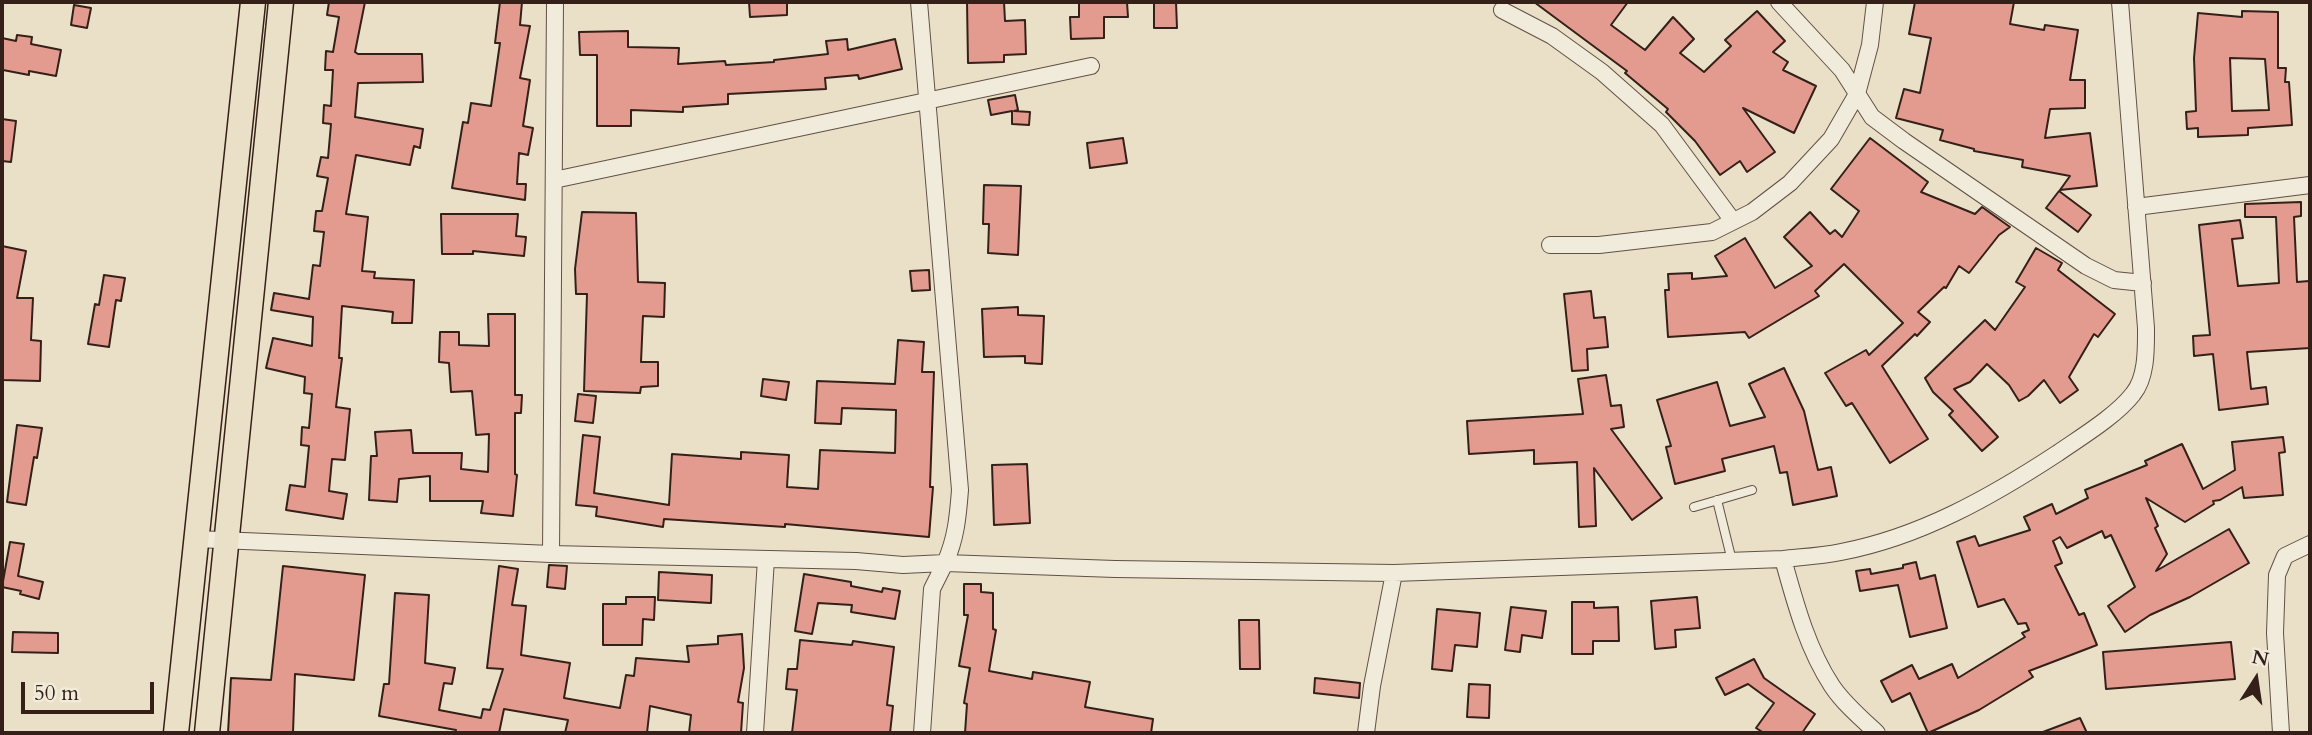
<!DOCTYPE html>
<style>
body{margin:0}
#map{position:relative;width:2312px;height:735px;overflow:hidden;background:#eae0c7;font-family:Cardo,serif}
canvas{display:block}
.frame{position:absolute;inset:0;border:4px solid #342018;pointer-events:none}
.north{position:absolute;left:2221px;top:644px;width:70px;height:70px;-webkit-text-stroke:5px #f1ebdb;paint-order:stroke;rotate:12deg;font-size:19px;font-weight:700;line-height:28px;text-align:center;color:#342018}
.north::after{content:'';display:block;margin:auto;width:24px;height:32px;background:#342018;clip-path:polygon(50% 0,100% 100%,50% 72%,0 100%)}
.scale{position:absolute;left:21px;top:682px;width:133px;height:32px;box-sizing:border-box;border:4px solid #342018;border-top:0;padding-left:9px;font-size:21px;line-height:24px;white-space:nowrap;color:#342018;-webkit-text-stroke:5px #f1ebdb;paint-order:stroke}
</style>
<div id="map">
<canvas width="2312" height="735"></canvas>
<div class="frame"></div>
<div class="north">N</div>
<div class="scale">50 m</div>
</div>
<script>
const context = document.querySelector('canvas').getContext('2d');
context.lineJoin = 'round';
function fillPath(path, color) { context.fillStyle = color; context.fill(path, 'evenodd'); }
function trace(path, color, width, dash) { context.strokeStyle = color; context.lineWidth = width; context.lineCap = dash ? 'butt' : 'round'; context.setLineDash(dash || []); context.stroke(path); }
const building = new Path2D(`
 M329 2H365L355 52 358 54H422L423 82 358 83 355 117 423 129 420 148 414 146 410 165 356 155 346 214 368 217 362 271 375 272 374 278 414 280 412 323H392L393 312 342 306 339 358H342L336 407 350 409 345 460 332 459 329 491 347 494 343 519 286 510 290 485 305 487 309 446 301 445 302 427 309 428 312 394 304 393 305 377 266 368 273 338 312 346 313 317 271 310 274 293 309 299 313 265 320 266 324 232 314 231 316 211H322L328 178 317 176 321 157 328 158 331 124 323 123 324 105 331 106 333 70H325L326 51 333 52 339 17 327 15Z
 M500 2H522L520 25 530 26 520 78 530 80 523 126 533 128 528 155 519 153 517 184H526L525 200 452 188 463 122 468 123 471 103 491 106 500 43H495Z
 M749 2H787V15L750 17Z
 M967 2H1004L1005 21 1025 20 1026 54 1004 55V62L968 63Z
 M1079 2H1127L1128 17H1104V38L1071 39 1070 17H1079Z
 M1154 2H1176L1177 28H1154Z
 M1534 2H1628L1611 25 1645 50 1673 17 1694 39 1680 53 1704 72 1731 46 1725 40 1757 11 1785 41 1773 52 1788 62 1783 70 1816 86 1794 133 1743 108 1775 152 1747 172 1740 161 1720 175 1695 141 1666 112 1668 109 1625 73 1627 71Z
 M1915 2H2014L2010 24 2044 30 2045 25 2078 30 2070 80H2085V108L2050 109 2045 138 2090 133 2097 186 2060 190 2070 176 2022 167 2023 160 1974 151V149L1940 140 1943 130 1896 118 1904 89 1920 93 1931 38 1909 34Z
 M74 5 91 8 87 28 71 25Z
 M2242 11 2278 12V68H2286L2285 82H2289L2292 125 2248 128V135L2198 137V128L2187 129 2186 112 2196 111 2194 58 2198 13 2242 17ZM2230 58 2265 59 2269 110 2232 111Z
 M628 31V47L679 48 678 64 725 61 726 65 774 62V60L828 54 826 41 847 39 848 50 895 39 902 69 859 79 858 75 825 78 826 89 728 94V104L683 107V112L631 110V126H597V55H580L579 32Z
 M17 35 32 37 31 44 61 50 56 76 29 71V75L3 70 2 38 16 41Z
 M1015 95 1018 110 1014 111 1030 112 1029 125 1012 124V111L991 115 988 100Z
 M2 119 16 121 11 162 2 161Z
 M1123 138 1127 163 1090 168 1087 143Z
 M1870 138 1928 182 1921 192 1975 214 1982 207 2010 227 1999 235 1969 273 1959 266 1946 288 1944 287 1918 312 1930 322 1917 336 1915 334 1882 366 1928 439 1890 463 1852 403 1846 406 1825 373 1866 350 1869 355 1903 323 1844 264 1815 291 1819 296 1749 338 1745 332 1668 337 1665 290H1669L1668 274 1692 273V279L1727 276 1715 256 1745 238 1775 288 1812 266 1784 237 1810 212 1830 234 1835 230 1842 237 1859 211 1831 189Z
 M984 185 1021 186 1018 255 988 253 989 224H983Z
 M2059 191 2091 215 2078 232 2046 208Z
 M2301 202V216L2294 217 2297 282 2309 281 2310 348 2247 352 2251 389 2266 387 2268 404 2219 410 2213 354 2194 356 2193 336 2210 335 2199 225 2240 220 2243 238 2232 239 2238 286 2279 283 2276 217H2245V204Z
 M582 212 636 213 638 282 665 283 664 317 643 316 641 362H658V386L641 387 640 393 584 391 587 294H576L575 269Z
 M441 214H518L516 236 526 237 524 256 473 251V254H442Z
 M2 246 26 251 17 298H33L31 340 41 341 40 381 2 380Z
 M2036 248 2062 263 2058 270 2115 314 2098 337 2094 334 2069 377 2078 390 2060 403 2044 380 2028 396 2019 401 2009 385 1987 364 1970 382 1954 389 1998 437 1982 451 1949 415 1953 411 1933 392 1925 378 1985 320 1995 330 2025 287 2016 282Z
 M929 270 930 290 912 291 910 271Z
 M104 275 125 278 121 301 116 300 109 347 88 344 95 304 99 305Z
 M1591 291 1594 318 1605 317 1608 347 1587 349 1588 370 1572 371 1564 294Z
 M1018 307V315L1044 316 1042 364 1025 363V356L984 357 982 309Z
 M488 314H515V395H522L521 413H515V474L517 475 513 516 481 513 483 501H430V476L399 479 397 502 369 500 371 456H377L375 432 411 430 413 453H462L461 469 488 472 489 434 476 435 472 391 451 392 449 363 439 362 440 332H459V345L489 346Z
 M898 340 924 342 922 372H934L930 487H933L929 537 785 524V527L664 519 663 527 596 516 597 507 576 505 583 435 600 437 594 493 669 505 672 454 741 459V452L789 455 787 487 818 489 820 450 895 453 896 410 842 408 841 424 815 423 817 381 895 384Z
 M1784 368 1804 411 1818 470 1831 467 1837 496 1793 505 1787 472 1780 473 1774 446 1722 459 1725 471 1675 484 1666 447 1671 446 1657 400 1717 382 1730 426 1765 417 1749 384Z
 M1606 375 1611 406 1621 405 1624 427 1611 429 1662 498 1632 520 1594 468 1596 526 1579 527 1577 462 1534 464V450L1469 454 1467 421 1583 414 1578 379Z
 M763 379 789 382 786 400 761 396Z
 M578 394 596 396 593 423 575 421Z
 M17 425 42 428 37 458 34 457 26 505 7 502Z
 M2283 437 2285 452 2279 453 2283 495 2244 498 2242 487 2220 500 2213 501 2214 504 2185 522 2146 498 2158 526 2155 528 2167 554 2156 571 2229 529 2249 563 2190 597 2150 615 2125 632 2108 606 2135 587 2111 535 2105 538 2102 531 2067 548 2060 537 2053 541 2062 563 2055 566 2079 615 2084 613 2097 645 2029 671 2033 677 1979 710 1928 733 1910 693 1892 702 1881 681 1912 665 1919 679 1952 664 1958 678 2025 637 2022 633 2029 630 2026 623 2018 624 2004 599 1978 607 1957 542 1975 536 1979 546 2030 530 2024 517 2052 504 2056 514 2088 498 2085 490 2147 465 2145 461 2182 444 2203 489 2235 470 2232 442Z
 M1027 464 1030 523 994 525 992 465Z
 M10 542 24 544 18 576 43 582 39 599 20 594 21 591 2 587Z
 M1916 562 1920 579 1935 575 1947 628 1910 637 1898 585 1860 591 1856 571 1870 569 1871 574 1903 568V565Z
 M549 565 567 566 565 589 547 587Z
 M283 566 365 575 354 680 295 674 293 733H228L231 678 271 680Z
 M499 566 518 569 512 605 526 606 521 655 570 663 564 698 620 708 626 675 634 676 636 658 689 662 687 646 718 644V636L742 634 744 668 738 702 743 703 741 733H689L691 715 650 706 647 733H565L568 720 504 709 499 733H455L456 730 379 716 384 684H389L395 593 429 595 425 663 455 668 452 684 444 683 439 710 481 718 483 709 490 710 503 669 487 668Z
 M659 572 712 575 711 603 658 600Z
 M804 574 851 582V586L882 592 883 588 900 591 895 619 851 612 852 605 818 603 812 634 795 631Z
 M964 584H981V592L993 593V629L996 630 989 671 1032 679 1033 672 1090 682 1085 707 1153 719 1151 733H965L967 704 964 703 970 668 959 666 968 615H964Z
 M626 597H655L654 620 643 619 642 645H603V604H626Z
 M1697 597 1700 628 1675 630 1676 647 1655 649 1651 601Z
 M1572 602H1594V608L1618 607 1619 641H1593V654H1572Z
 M1511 607 1546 611 1542 638 1522 635 1520 652 1505 650Z
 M1437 609 1480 613 1477 647 1455 645 1452 671 1432 669Z
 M1239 620H1259L1260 669H1240Z
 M13 632 58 633V653L12 652Z
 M800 640 852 645 853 641 894 647 887 705 893 706 890 733H792L797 690 786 689 788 669H797Z
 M2231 642 2235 679 2106 689 2103 652Z
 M1754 659 1764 678 1815 714 1802 733H1764L1756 728 1774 703 1748 684 1725 695 1716 678Z
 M1315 678 1360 683 1359 698 1314 693Z
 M1469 684 1490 685 1489 718 1467 717Z
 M2080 718 2087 733H2043V732Z`);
fillPath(building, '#e39b90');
trace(building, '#342018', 2);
const service = new Path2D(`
 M1717 500 1732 561
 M1694 507 1752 490`);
const minor = new Path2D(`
 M919 2 960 490C958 516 956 539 945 563L1115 569 1394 573
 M1779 2 1842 70 1872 117 1904 141 2086 266 2114 280 2143 283
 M1502 10 1552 36 1602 72 1662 125 1733 221
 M554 180 1091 66
 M2136 207 2310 185
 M1550 245H1599L1712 232 1752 212 1790 183 1831 139 1857 94 1870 45 1875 2
 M196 539 551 554 856 561 903 565 945 563 932 589 922 733
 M551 554 555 2
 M1783 559C1795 602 1807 648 1832 686 1844 704 1862 719 1877 733
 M755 733 766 559
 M1366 733 1372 686 1394 573 1783 559C1802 557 1822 556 1841 552 1920 537 1991 497 2058 453 2081 437 2116 416 2133 394 2147 377 2146 348 2146 328L2120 2
 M2281 733 2275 633 2277 575 2285 556 2310 544`);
const primary = new Path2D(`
 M176 733 253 2
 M207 733 281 2`);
trace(service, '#625044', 10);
trace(minor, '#625044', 18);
trace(primary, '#342018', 27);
trace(service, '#f1ebdb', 8);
trace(minor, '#f1ebdb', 16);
trace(primary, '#eae0c7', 24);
</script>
